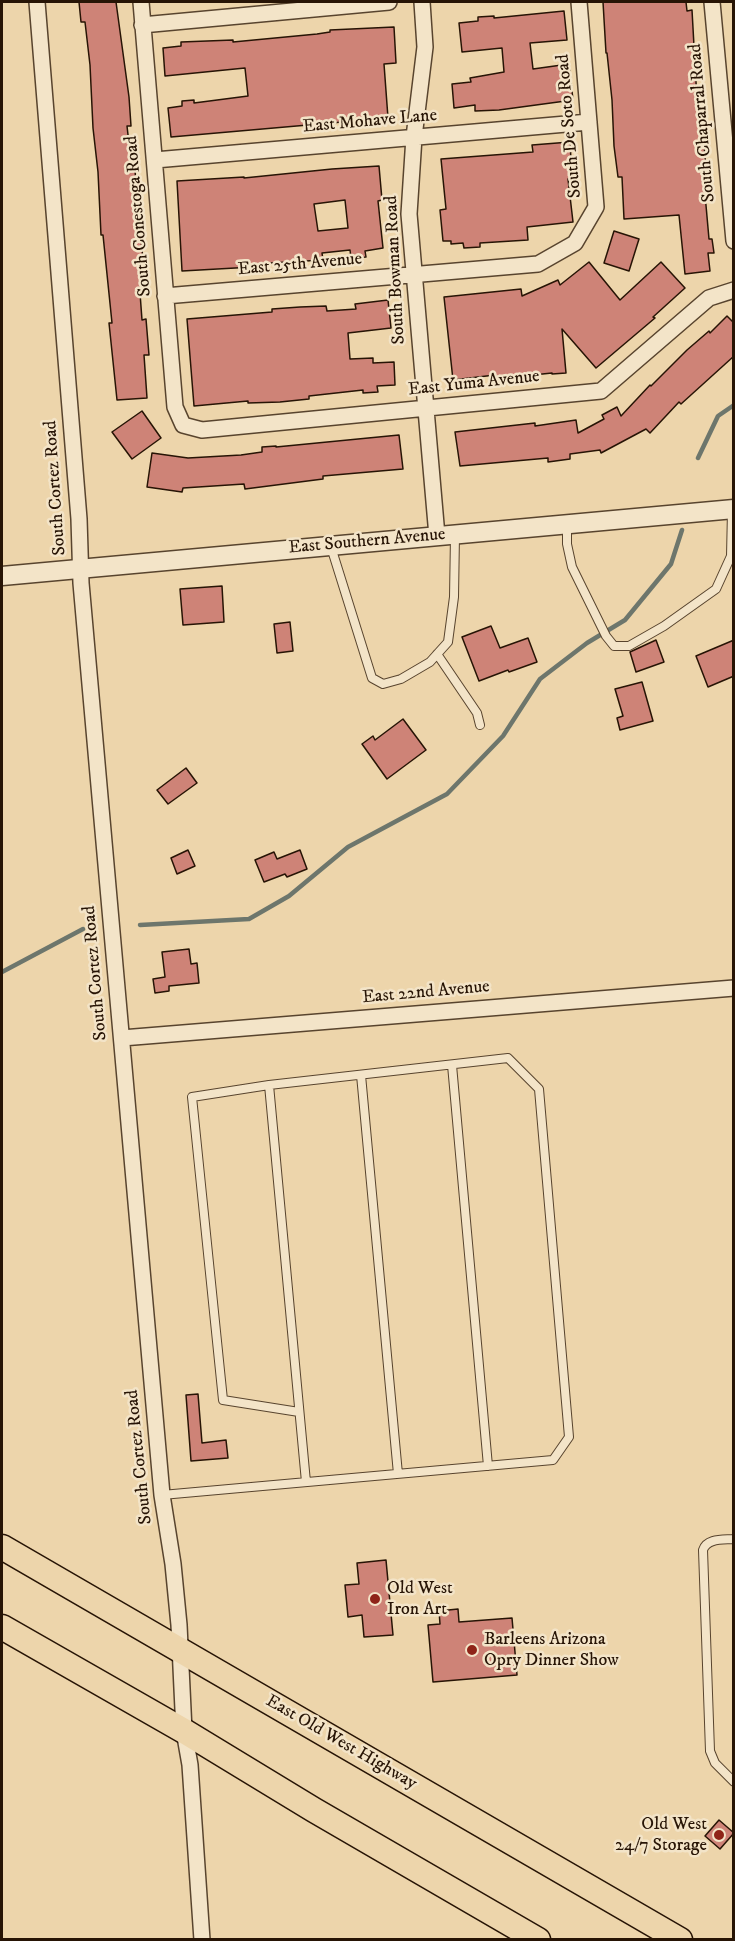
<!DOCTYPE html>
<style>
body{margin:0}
#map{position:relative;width:735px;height:1941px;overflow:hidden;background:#edd5ab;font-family:"IM FELL DW Pica",serif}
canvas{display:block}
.frame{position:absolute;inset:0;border:3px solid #271405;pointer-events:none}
</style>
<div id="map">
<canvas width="735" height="1941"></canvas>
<div class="frame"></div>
</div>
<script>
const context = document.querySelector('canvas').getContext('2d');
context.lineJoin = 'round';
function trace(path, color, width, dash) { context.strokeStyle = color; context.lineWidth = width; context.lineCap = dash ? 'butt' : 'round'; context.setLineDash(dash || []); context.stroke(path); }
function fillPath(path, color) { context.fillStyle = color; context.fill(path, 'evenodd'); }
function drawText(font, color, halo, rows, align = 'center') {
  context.font = font + ' "IM FELL DW Pica",serif'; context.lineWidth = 5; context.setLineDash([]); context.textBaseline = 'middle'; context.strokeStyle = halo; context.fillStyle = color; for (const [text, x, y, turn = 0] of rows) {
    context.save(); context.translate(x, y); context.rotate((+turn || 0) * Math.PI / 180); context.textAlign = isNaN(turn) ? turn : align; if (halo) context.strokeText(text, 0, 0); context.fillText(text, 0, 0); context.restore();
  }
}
trace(new Path2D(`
 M698 458 718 416 734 405
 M140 925 249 919 289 896 348 847 447 794 503 736 540 679 587 643 625 620 671 564 682 530
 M2 972 83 929`), '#6d766c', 4.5);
const building = new Path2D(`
 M79 2H116L129 97 131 126H127L132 170H135L137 197H134L138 241 141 240 144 269H141L144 293H140L142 320 146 319 149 355H144L147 398 117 400 109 323H112L103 235H101L98 172 93 128 90 65 85 22H81Z
 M603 2H686L687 11 692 10 698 118H702L707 183H704L709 239H712L714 253H708L710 271 685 274 679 215 624 219 622 177H618L614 146 612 100 607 53H606Z
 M564 11 567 40 530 43 533 69 569 64 573 100 499 110 475 111V105L454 108 452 84 471 82 470 78 504 72 502 48 462 52 459 23 478 21V17L494 16V18Z
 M394 27 396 63 384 64 388 118 171 137 168 108 182 106V101L194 100V103L248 96 245 68 165 76 163 48 181 46V42L233 40V42L317 34 330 32V30Z
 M570 142 572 178 568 179 573 222 527 227 528 240 480 243V247L464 248 463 243 451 244V241H443L440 210 446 209 441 159 533 152 532 145Z
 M379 166 382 200 378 201 383 248 365 251 366 257 351 258 350 250 322 253 323 260 253 264V267L182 271 177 181 244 177V178L332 169ZM345 200 348 228 318 231 314 204Z
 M614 231 639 239 629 271 604 263Z
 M589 262 620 300 661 262 685 288 653 317 655 318 596 368 562 329 566 373 552 374V373L495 379V375L453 380 444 297 521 289 522 296 558 280 560 285Z
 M388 300 391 328 348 333 350 359 373 358V363L394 362 395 385 377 386 378 392 363 393V390L309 396V399L280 402 248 403V401L194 406 187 319 272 312V309L300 307 326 306 327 311 356 309 355 304Z
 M727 316 734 323V356L681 404 679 402 650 433 646 429 601 453 600 450 570 454V459L548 462V458L460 466 455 432 535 423V426L576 420 578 433 604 419 602 415 617 407 621 416 650 385 651 386 687 350 709 331 710 333Z
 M142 411 161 438 132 459 112 432Z
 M399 435 403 469 323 476V479L245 489 244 484 183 488 182 492 147 487 152 453 188 458 241 455 262 452V447L276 446V447Z
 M222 586 224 622 183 625 180 589Z
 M290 622 293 651 277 653 274 624Z
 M491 626 500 648 528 638 537 662 509 672 508 670 479 681 462 637Z
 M656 640 664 662 636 672 630 652Z
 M734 640V676L708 687 696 656Z
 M642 682 653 721 620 730 617 718 623 716 615 689Z
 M403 719 426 750 387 779 362 744 373 736 375 740Z
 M186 768 197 783 168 804 157 790Z
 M188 850 195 866 177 874 171 858Z
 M300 850 307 869 287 877 285 874 264 882 255 860 274 852 277 859Z
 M189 949 191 964 197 963 199 983 169 986V991L155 993 153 979 165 977 162 952Z
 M198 1394 202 1443 226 1440 228 1458 191 1461 186 1395Z
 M386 1560 393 1635 364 1637 362 1615 348 1617 345 1585 359 1584 357 1563Z
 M458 1609 459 1622 512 1618 517 1675 433 1682 428 1625 440 1624 439 1611Z
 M719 1820 734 1833 720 1849 705 1836Z`);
fillPath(building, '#ce8377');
trace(building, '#271405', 1.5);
const service = new Path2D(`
 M567 525V544L572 567 606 636 614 646H629L664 626 716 589 731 556 732 510
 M331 547 372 678 383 684 401 679 430 662 448 642 454 597 455 535
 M437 654 477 713 480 725
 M452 1065 488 1466
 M361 1075 398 1474
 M269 1085 192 1097 223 1400 299 1412
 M162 1495 553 1460 569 1437 539 1089 508 1058 269 1085 306 1482
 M734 1539C723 1540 707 1538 703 1550L710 1751 715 1763 734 1782`);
const minor = new Path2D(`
 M37 2 79 519 81 583 162 1495 173 1564 179 1625 184 1731 190 1765 202 1940
 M141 2 175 407 183 425 202 430 601 391 709 298 734 290
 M422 2 425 47 414 137 409 214 437 536
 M712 2 734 241
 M142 25 389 2
 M155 160 589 122
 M165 296 538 264 575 243 596 207 579 2
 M122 1038 734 988`);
const tertiary = new Path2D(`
 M2 576 734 509`);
const primary = new Path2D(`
 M2 1547 680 1940
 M2 1627 184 1731 314 1810 538 1940`);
trace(service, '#58442e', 10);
trace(minor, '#58442e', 18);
trace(tertiary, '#58442e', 21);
trace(primary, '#271405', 27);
trace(service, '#f3e4c8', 8);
trace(minor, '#f3e4c8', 15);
trace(tertiary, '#f3e4c8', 18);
trace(primary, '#edd5ab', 24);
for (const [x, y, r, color] of [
 [375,1599,6,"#8f2418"],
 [472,1650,6,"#8f2418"],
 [719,1835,6,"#8f2418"]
]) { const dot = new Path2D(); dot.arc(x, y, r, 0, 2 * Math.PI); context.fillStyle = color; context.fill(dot); trace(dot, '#f3e4c8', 2); }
drawText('18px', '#271405', '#f3e4c8', [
 ["East Mohave Lane",370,122,-5],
 ["South Chaparral Road",703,123,-95],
 ["South De Soto Road",570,126,-95],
 ["South Conestoga Road",139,216,-95],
 ["East 25th Avenue",300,265,-5],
 ["South Bowman Road",396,270,-93],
 ["East Yuma Avenue",474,384,-6],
 ["South Cortez Road",56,488,-94],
 ["East Southern Avenue",367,542,-5],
 ["South Cortez Road",96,973,-95],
 ["East 22nd Avenue",426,993,-5],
 ["South Cortez Road",140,1457,-96],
 ["East Old West Highway",341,1743,30]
]);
drawText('18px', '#271405', '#f3e4c8', [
 ["Old West",387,1589],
 ["Iron Art",387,1610],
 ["Barleens Arizona",484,1640],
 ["Opry Dinner Show",484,1661],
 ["Old West",707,1825,"right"],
 ["24/7 Storage",707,1846,"right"]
], 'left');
</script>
